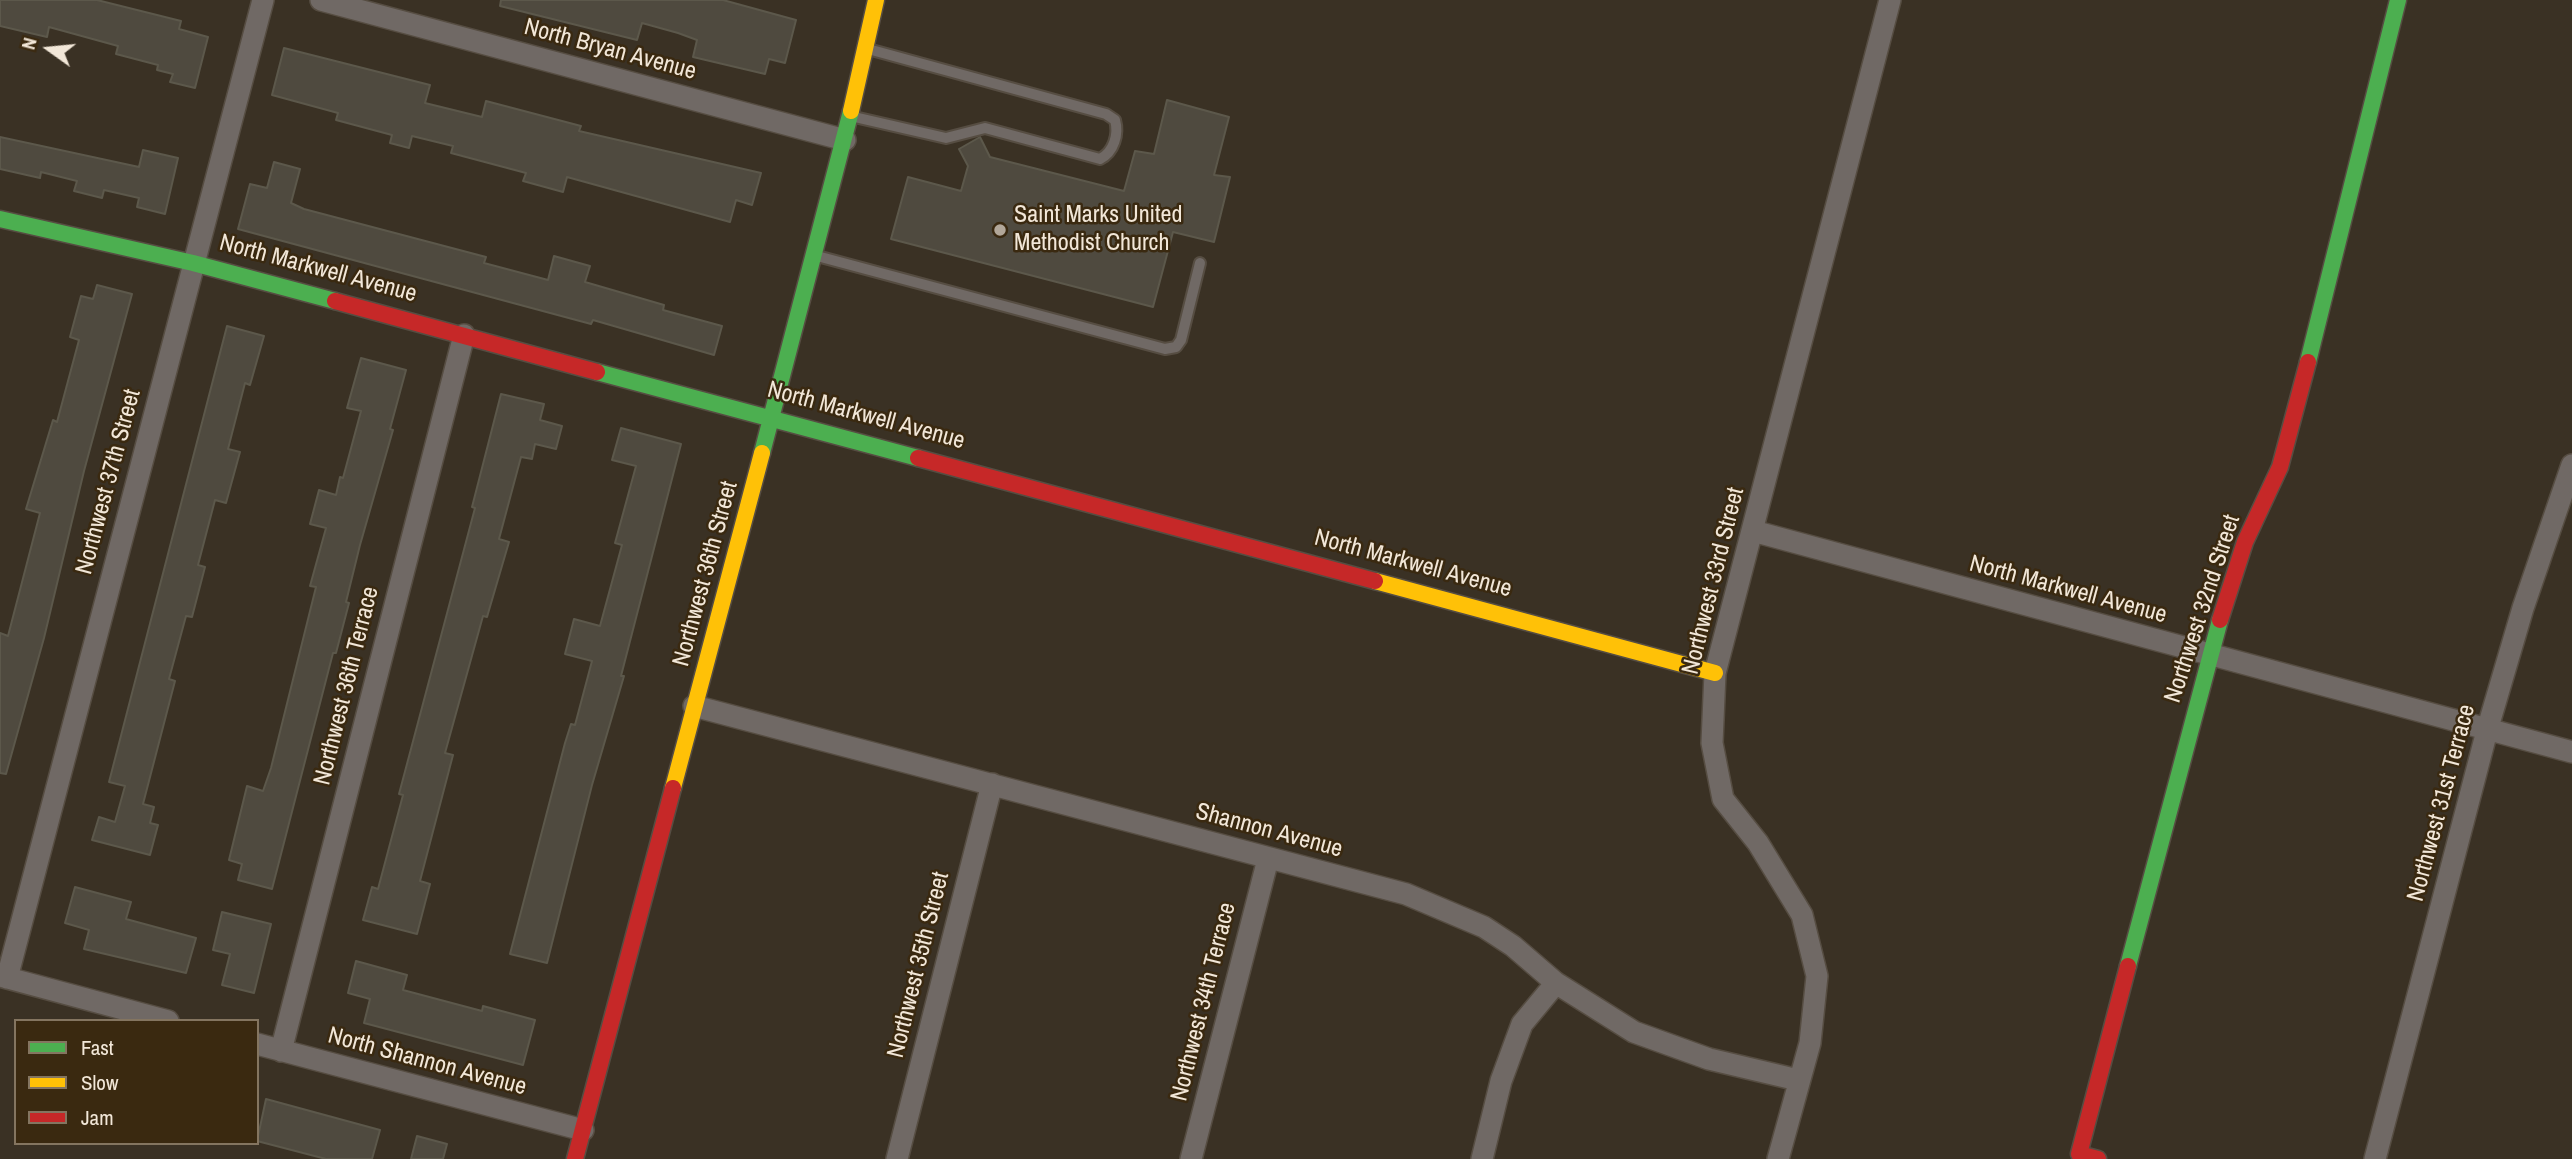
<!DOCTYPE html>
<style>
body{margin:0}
#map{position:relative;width:2572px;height:1159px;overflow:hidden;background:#3a3124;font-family:"Archivo Narrow",sans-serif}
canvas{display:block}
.legend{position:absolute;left:14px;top:1019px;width:245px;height:126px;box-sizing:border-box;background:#3a2910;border:2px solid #847560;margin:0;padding:9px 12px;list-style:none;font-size:21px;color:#f2e7d8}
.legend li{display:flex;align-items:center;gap:14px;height:35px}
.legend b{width:35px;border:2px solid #847560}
.north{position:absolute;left:14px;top:14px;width:70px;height:70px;-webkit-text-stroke:5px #3a2910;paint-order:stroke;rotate:285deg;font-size:19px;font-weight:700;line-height:28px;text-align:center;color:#f2e7d8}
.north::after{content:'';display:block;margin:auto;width:24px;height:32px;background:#f2e7d8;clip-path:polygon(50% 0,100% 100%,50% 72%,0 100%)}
</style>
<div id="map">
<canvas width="2572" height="1159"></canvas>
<ul class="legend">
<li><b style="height:9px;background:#4caf50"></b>Fast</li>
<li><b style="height:9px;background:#ffc107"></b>Slow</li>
<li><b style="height:9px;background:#c62828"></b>Jam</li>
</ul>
<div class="north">N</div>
</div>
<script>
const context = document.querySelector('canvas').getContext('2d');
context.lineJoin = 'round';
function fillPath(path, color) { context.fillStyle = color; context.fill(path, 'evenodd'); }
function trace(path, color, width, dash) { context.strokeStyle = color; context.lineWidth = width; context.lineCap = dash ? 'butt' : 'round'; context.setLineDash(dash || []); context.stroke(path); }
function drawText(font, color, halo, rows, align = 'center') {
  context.font = font + ' "Archivo Narrow",sans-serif'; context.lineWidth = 5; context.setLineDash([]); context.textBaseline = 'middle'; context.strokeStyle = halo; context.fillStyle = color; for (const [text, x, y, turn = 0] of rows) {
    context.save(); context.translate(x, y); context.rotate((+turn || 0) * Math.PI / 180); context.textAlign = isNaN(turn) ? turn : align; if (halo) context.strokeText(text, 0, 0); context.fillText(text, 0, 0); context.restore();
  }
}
const building = new Path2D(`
 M0 0H97L181 21 179 29 208 37 195 88 170 82 173 74 157 70 158 65 116 54 118 46 49 27 47 37 0 26Z
 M501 0H723L796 20 785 63 769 59 765 74 693 57 697 40 678 33 642 23 637 40 500 6Z
 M284 48 430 85 425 103 482 117 486 101 581 126 579 131 761 173 752 205 736 200 730 222 567 177 563 192 523 181 526 173 451 153 453 146 412 136 409 148 390 143 392 135 336 120 338 113 272 95Z
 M1167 100 1229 117 1214 175 1230 177 1214 242 1173 232 1153 307 891 239 908 177 961 191 968 166 959 149 980 137 990 157 1124 191 1135 151 1154 154Z
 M0 137 139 167 143 150 178 158 165 214 137 207 139 198 104 190 102 198 74 191 77 181 41 172 40 178 0 169Z
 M274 162 300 169 291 203 304 209 486 257 484 263 548 280 554 256 590 266 585 282 664 305 663 310 722 326 714 355 593 320 591 324 238 229 250 184 267 188Z
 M97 285 132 294 84 471 44 638 6 774 0 773V633L8 636 40 513 26 509 53 420 57 422 79 340 70 337 81 296 93 299Z
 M227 326 264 336 250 385 245 383 228 449 240 452 226 503 215 500 198 565 205 567 192 617 186 616 169 679 175 681 143 804 154 807 150 823 158 825 150 855 92 840 99 817 115 822 125 786 109 782Z
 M361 358 406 370 390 429 393 430 360 545 346 602 349 603 336 653H333L272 889 238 880 242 864 229 860 247 786 263 791 271 768 316 587 310 586 326 528 310 524 319 490 336 495 340 477 343 478 361 411 347 408Z
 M501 394 544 404 540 420 562 426 556 449 535 444 532 459 521 457 499 539 509 542 487 617 483 616 445 753 453 755 420 881 430 884 417 934 363 920 372 887 378 889 403 795 399 794 475 508 472 507Z
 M621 428 681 444 621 676H624L592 785 547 963 510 954 565 743 571 724 575 725 592 661 565 654 574 619 600 626 622 545 615 543 636 466 612 460Z
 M75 887 131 902 126 919 196 938 186 973 84 949 89 930 65 923Z
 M222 912 271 924 254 993 222 985 230 954 213 950Z
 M356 961 407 975 403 990 482 1011 483 1006 535 1020 523 1065 364 1023 370 999 348 993Z
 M266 1099 380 1130 372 1159H326L257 1141Z
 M417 1136 447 1144 443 1159H411Z`);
fillPath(building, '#4f4a3f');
trace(building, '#5c584b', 2);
const lane = new Path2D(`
 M850 116 946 138 985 128 1100 159C1114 152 1119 134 1115 120L1106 114 868 49
 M817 256 1165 349 1176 347 1181 340 1200 263`);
const street = new Path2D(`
 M321 0 845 140
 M1753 531 2572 752
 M694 706 1406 894 1484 927 1513 946 1556 983 1634 1032 1709 1059 1798 1080
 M0 976 168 1021
 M7 978 263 0
 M257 1044 583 1130
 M281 1051 464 335
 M897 1159 992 784
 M1191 1159 1268 859
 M1482 1159 1501 1081 1522 1024 1556 983
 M1778 1159 1810 1043 1817 976 1802 915 1758 843 1723 799 1712 743 1715 673 1890 0
 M2375 1159 2488 727 2523 608 2572 465`);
const fast = new Path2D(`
 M0 219 193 263 335 301
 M2308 362 2398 0
 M597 372 918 458
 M762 453 851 111
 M2128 966 2220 620`);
const slow = new Path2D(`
 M851 111 876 0
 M1375 581 1715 673
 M673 788 762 453`);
const jam = new Path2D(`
 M335 301 597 372
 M918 458 1375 581
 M2220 620 2245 542 2280 467 2308 362
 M575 1159 673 788
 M2098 1159 2079 1154 2128 966`);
trace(lane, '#564d42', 14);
trace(street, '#564d42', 24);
trace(fast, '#564d42', 19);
trace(slow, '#564d42', 19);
trace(jam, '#564d42', 19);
trace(lane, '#706965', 10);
trace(street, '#706965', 21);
trace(fast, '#4caf50', 16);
trace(slow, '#ffc107', 16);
trace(jam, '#c62828', 16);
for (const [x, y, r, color] of [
 [1000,230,7,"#b2a799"]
]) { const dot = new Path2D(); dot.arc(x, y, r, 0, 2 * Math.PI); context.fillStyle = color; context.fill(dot); trace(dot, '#3a2910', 2.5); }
drawText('24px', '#f2e7d8', '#3a2910', [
 ["North Bryan Avenue",610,50,15],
 ["North Markwell Avenue",318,269,15],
 ["North Markwell Avenue",866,416,15],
 ["Northwest 37th Street",109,482,-75],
 ["North Markwell Avenue",1413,564,15],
 ["Northwest 36th Street",706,574,-75],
 ["Northwest 33rd Street",1714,581,-76],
 ["North Markwell Avenue",2068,590,15],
 ["Northwest 32nd Street",2203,609,-72],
 ["Northwest 36th Terrace",347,686,-76],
 ["Northwest 31st Terrace",2442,803,-75],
 ["Shannon Avenue",1269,831,15],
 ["Northwest 35th Street",919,965,-76],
 ["Northwest 34th Terrace",1204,1002,-76],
 ["North Shannon Avenue",427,1062,15]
]);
drawText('24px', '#f2e7d8', '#3a2910', [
 ["Saint Marks United",1014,216],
 ["Methodist Church",1014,244]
], 'left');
</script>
